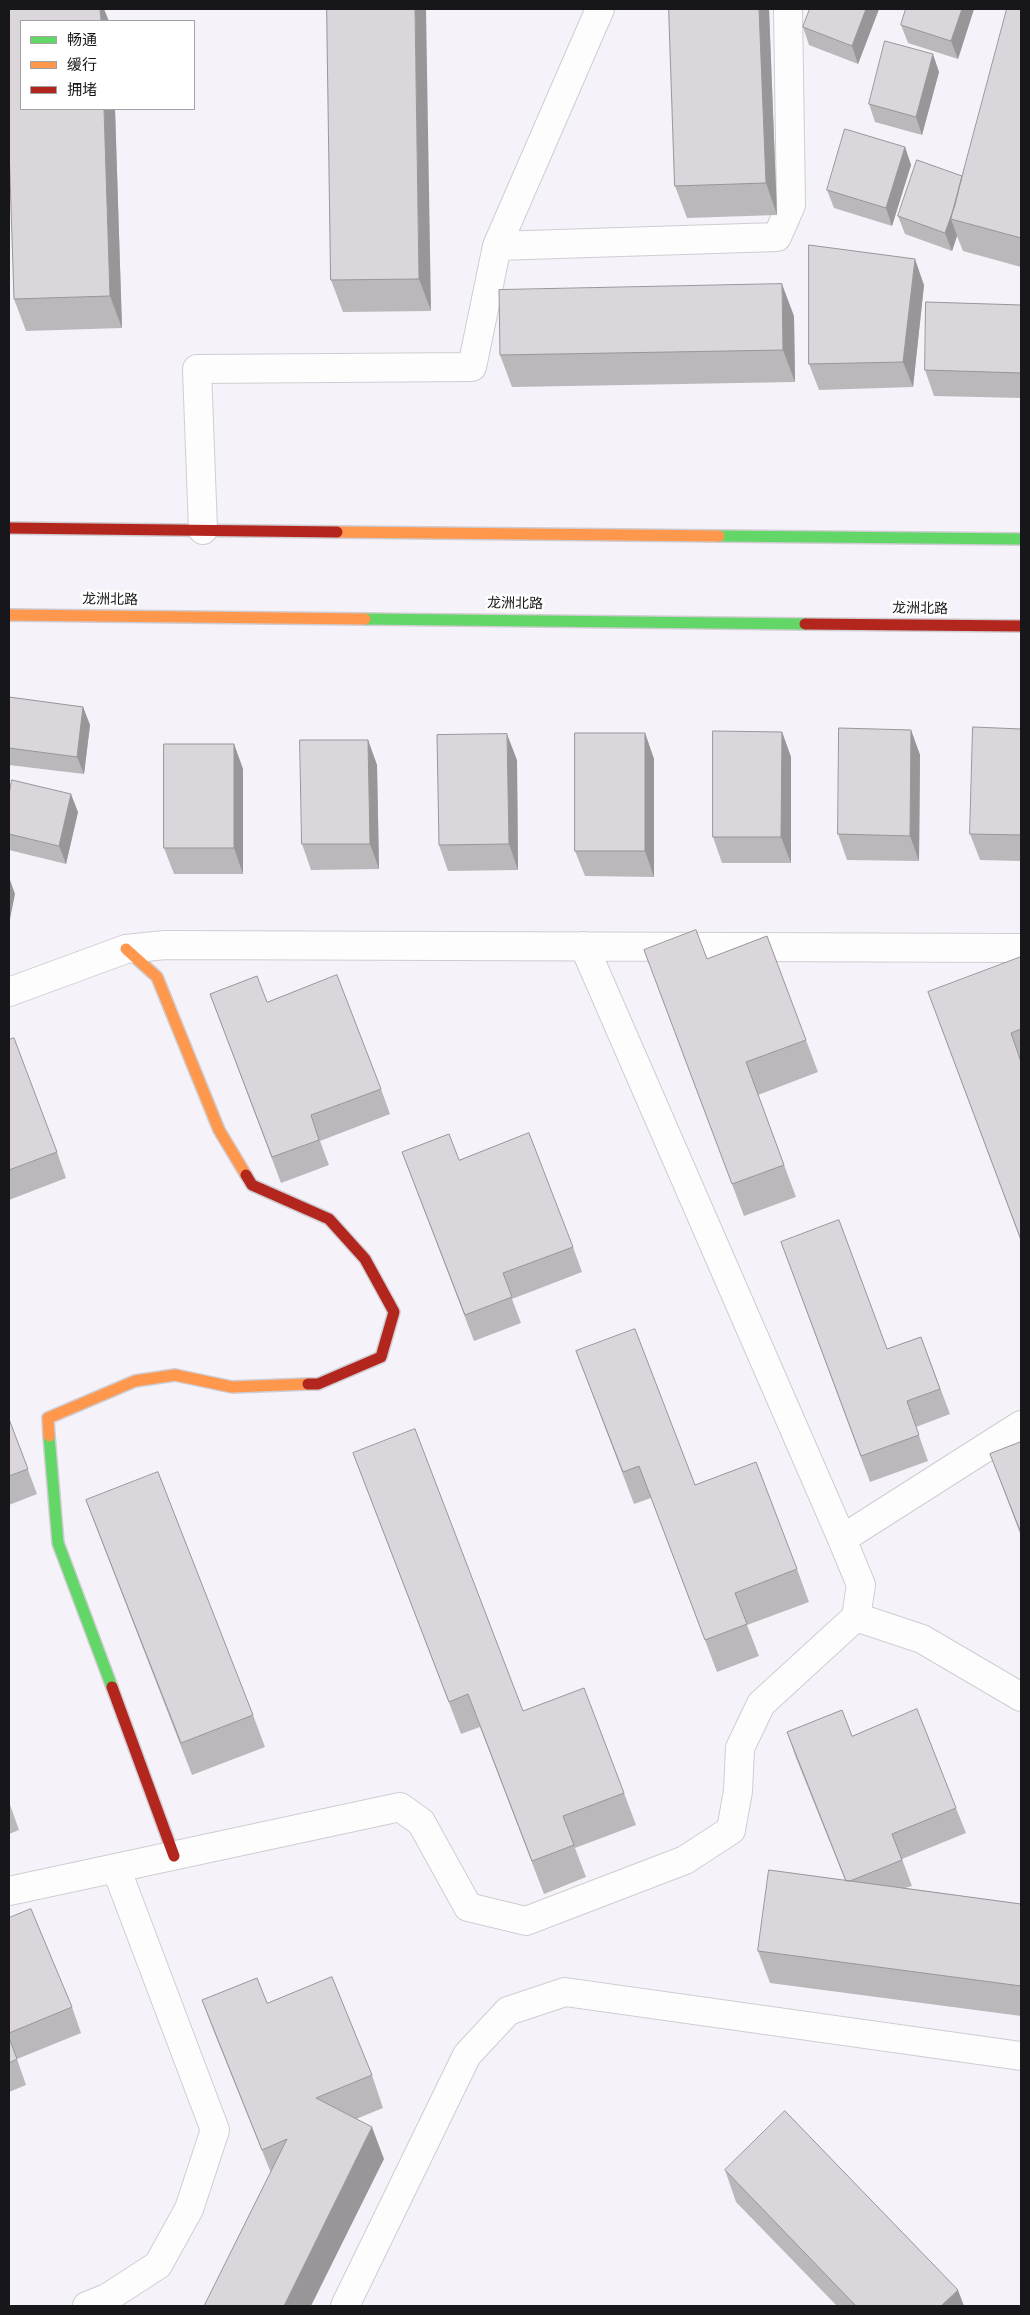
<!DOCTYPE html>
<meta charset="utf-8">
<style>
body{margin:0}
#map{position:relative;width:1030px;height:2315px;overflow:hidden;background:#f5f2f9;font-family:Overpass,"Noto Sans SC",sans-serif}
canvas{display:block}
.frame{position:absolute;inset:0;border:10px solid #17161a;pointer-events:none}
.legend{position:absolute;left:20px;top:20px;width:175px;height:90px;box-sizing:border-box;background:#fff;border:1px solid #a2a2a3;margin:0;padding:6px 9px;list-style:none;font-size:15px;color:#17161a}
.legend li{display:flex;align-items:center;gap:10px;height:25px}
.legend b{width:25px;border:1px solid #a2a2a3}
</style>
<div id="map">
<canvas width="1030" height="2315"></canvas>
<div class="frame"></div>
<ul class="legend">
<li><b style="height:6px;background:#63d668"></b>畅通</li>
<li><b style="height:6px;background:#ff974d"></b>缓行</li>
<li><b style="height:6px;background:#b3261e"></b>拥堵</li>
</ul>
</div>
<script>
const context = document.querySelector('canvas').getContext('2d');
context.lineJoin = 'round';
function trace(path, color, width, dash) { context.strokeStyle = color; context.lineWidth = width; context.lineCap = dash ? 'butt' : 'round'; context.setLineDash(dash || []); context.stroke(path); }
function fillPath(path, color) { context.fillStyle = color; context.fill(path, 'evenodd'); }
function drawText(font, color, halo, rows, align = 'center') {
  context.font = font + ' Overpass,"Noto Sans SC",sans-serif'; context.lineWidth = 5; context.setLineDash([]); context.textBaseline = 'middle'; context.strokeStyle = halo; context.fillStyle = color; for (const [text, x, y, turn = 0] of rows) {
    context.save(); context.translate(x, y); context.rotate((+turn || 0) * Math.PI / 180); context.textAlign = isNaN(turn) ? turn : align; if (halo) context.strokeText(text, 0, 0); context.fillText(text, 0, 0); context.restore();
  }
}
const street = new Path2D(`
 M497 246 600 9
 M203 530 197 369 472 367 497 246 777 237 791 205 788 9
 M584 946 842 1539 1021 1425
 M9 992 126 949 165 945 1021 948
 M856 1617 922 1639 1021 1697
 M9 1891 400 1807 421 1822 468 1907 526 1921 685 1860 731 1830 738 1791 740 1748 761 1704 856 1617 861 1585 842 1539
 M87 2306 107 2298 158 2265 189 2209 215 2130 116 1868
 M345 2306 467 2055 508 2011 565 1992 1021 2056`);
const fast = new Path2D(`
 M719 536 1021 539
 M365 619 805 624
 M49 1436 58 1543 112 1687`);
const slow = new Path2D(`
 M337 532 719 536
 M9 615 365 619
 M126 949 157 977 219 1130 246 1175
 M49 1436 48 1418 135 1381 175 1375 232 1387 308 1384`);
const jam = new Path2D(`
 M9 528 337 532
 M805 624 1021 626
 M246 1175 252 1185 329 1219 365 1259 394 1312 381 1357 318 1384H308
 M112 1687 174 1856`);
trace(street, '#cfcdd2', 30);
trace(fast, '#cfcdd2', 14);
trace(slow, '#cfcdd2', 14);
trace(jam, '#cfcdd2', 14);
trace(street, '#fefdfe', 28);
trace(fast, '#63d668', 11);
trace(slow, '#ff974d', 11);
trace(jam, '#b3261e', 11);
fillPath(new Path2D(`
 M327 9 431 311 343 312 331 280Z
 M669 9H769L777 215 687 218 675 186Z
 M879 9 858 64 809 45 803 27Z
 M974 9 958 59 908 43 901 25Z
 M1021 9V267L963 251 957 236 952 251 905 234 898 216 962 176Z
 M939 72 922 135 875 122 869 104Z
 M115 109 122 328 26 331 14 299Z
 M905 147 911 165 892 226 834 208 827 190Z
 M924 285 913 387 819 390 809 364Z
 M1021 305V398L934 396 925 370Z
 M794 316 795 382 512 387 500 355Z
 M9 697 83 707 90 725 84 774 9 765Z
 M1021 729V861L980 860 970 834Z
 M911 730 920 755 919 861 847 860 838 834Z
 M782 732 791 757V863H722L713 837Z
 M645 733 654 759V877L585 876 575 851Z
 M368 740 377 765 379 869 311 870 302 844Z
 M234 744 243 769V874H174L164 848Z
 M517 760 518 870 448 871 439 845Z
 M9 795 78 812 66 864 9 850Z
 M1021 957V1241L940 1024Z
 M707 959 806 1040 818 1072 758 1095 796 1197 744 1216 656 982Z
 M210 994 267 1002 381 1089 390 1114 320 1141 329 1165 281 1183Z
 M9 1040 57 1152 66 1178 9 1200Z
 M402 1152 459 1160 573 1247 582 1272 512 1299 521 1323 474 1341Z
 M781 1242 887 1349 921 1337 950 1414 916 1427 928 1461 870 1482Z
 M576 1351 695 1485 797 1569 809 1602 747 1625 759 1656 717 1672 651 1498 634 1504Z
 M9 1419 37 1494 9 1505Z
 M1021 1442V1536L990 1454Z
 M353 1453 523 1711 624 1793 636 1825 575 1848 586 1877 544 1894 480 1727 461 1734Z
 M86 1500 253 1715 265 1747 192 1775 98 1532Z
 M787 1732 852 1736 956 1808 966 1833 902 1859 912 1886 905 1888 1021 1904V2016L770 1983 758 1951 845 1880 796 1758Z
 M9 1802 19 1830 9 1834Z
 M9 1918 72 2007 81 2033 17 2059 26 2085 9 2092Z
 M202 2000 267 2003 372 2075 383 2108 356 2119 384 2159 271 2173 214 2032Z
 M725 2170 964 2306H837L736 2202Z`), '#bbb8bc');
fillPath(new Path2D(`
 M100 9H104L109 21H101Z
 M415 9H426L431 311 419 279Z
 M759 9H769L777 215 766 183Z
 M866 9H879L858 64 852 46Z
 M962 9H974L958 59 951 41Z
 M933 54 939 72 922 135 916 117Z
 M104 109H115L122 328 110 296Z
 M905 147 911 165 892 226 886 208Z
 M964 176 951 219 957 236 952 251 945 233Z
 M915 259 924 285 913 387 903 362Z
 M782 284 794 316 795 382 783 350Z
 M83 707 90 725 84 774 77 757Z
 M911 730 920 755 919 861 910 836Z
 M782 732 791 757V863L781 837Z
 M645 733 654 759V877L645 851Z
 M507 734 517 760 518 870 509 844Z
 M368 740 377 765 379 869 370 844Z
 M234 744 243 769V874L234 848Z
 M71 794 78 812 66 864 59 846Z
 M9 877 15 894 9 924Z
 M372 2127 384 2159 311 2306H284Z
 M958 2290 964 2306H941Z`), '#999699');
const building = new Path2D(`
 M9 9H100L101 21H21V109H104L110 296 14 299 9 146Z
 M327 9H415L419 279 331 280Z
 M669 9H759L766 183 675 186Z
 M810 9H866L852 46 803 27Z
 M906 9H962L951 41 901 25Z
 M1007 9H1021V238L951 219Z
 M885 41 933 54 916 117 869 104Z
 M845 129 905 147 886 208 827 190Z
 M917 160 962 176 955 205 945 233 898 216Z
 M809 245 915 259 903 362 809 364Z
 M782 284 783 350 500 355 499 290Z
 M926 302 1021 305V373L925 370Z
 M9 697 83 707 77 757 9 748Z
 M973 727 1021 729V835L970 834Z
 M839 728 911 730 910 836 838 834Z
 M713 731 782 732 781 837H713Z
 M575 733H645V851H575Z
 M507 734 509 844 439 845 437 735Z
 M300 740H368L370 844H302Z
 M164 744H234V848H164Z
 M12 780 71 794 59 846 9 834V795Z
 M696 930 707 959 767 936 806 1040 746 1062 784 1165 732 1184 644 950Z
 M1021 957V1029L1011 1033 1021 1062V1240L928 992Z
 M337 975 381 1089 311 1115 319 1140 272 1157 210 994 257 976 267 1002Z
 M14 1038 57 1152 9 1170V1040Z
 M529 1133 573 1247 503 1273 512 1297 465 1315 402 1152 449 1134 459 1160Z
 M839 1220 887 1349 921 1337 940 1389 907 1401 919 1435 861 1456 781 1242Z
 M635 1329 695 1485 756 1462 797 1569 735 1593 747 1624 705 1640 639 1466 623 1472 576 1351Z
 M9 1419 28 1469 9 1476Z
 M415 1429 523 1711 584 1688 624 1793 563 1816 574 1845 532 1861 468 1694 449 1702 353 1453Z
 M1021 1442V1533L990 1454Z
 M158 1472 253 1715 181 1743 86 1500Z
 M917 1709 956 1808 892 1834 902 1860 850 1881H846L787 1732 842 1710 852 1736Z
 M769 1870 1021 1904V1986L758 1951Z
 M31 1909 72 2007 9 2033V1918Z
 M332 1977 372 2075 316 2098 372 2127 284 2306H204L287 2139 262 2150 202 2000 257 1978 267 2003Z
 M9 2038 17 2059 9 2063Z
 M785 2111 958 2290 941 2306H856L725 2170Z`);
fillPath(building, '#dad6db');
trace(building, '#999699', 1);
drawText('14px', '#17161a', '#fff', [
 ["龙洲北路",110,601,1],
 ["龙洲北路",515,605,1],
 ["龙洲北路",920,610,1]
]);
</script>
